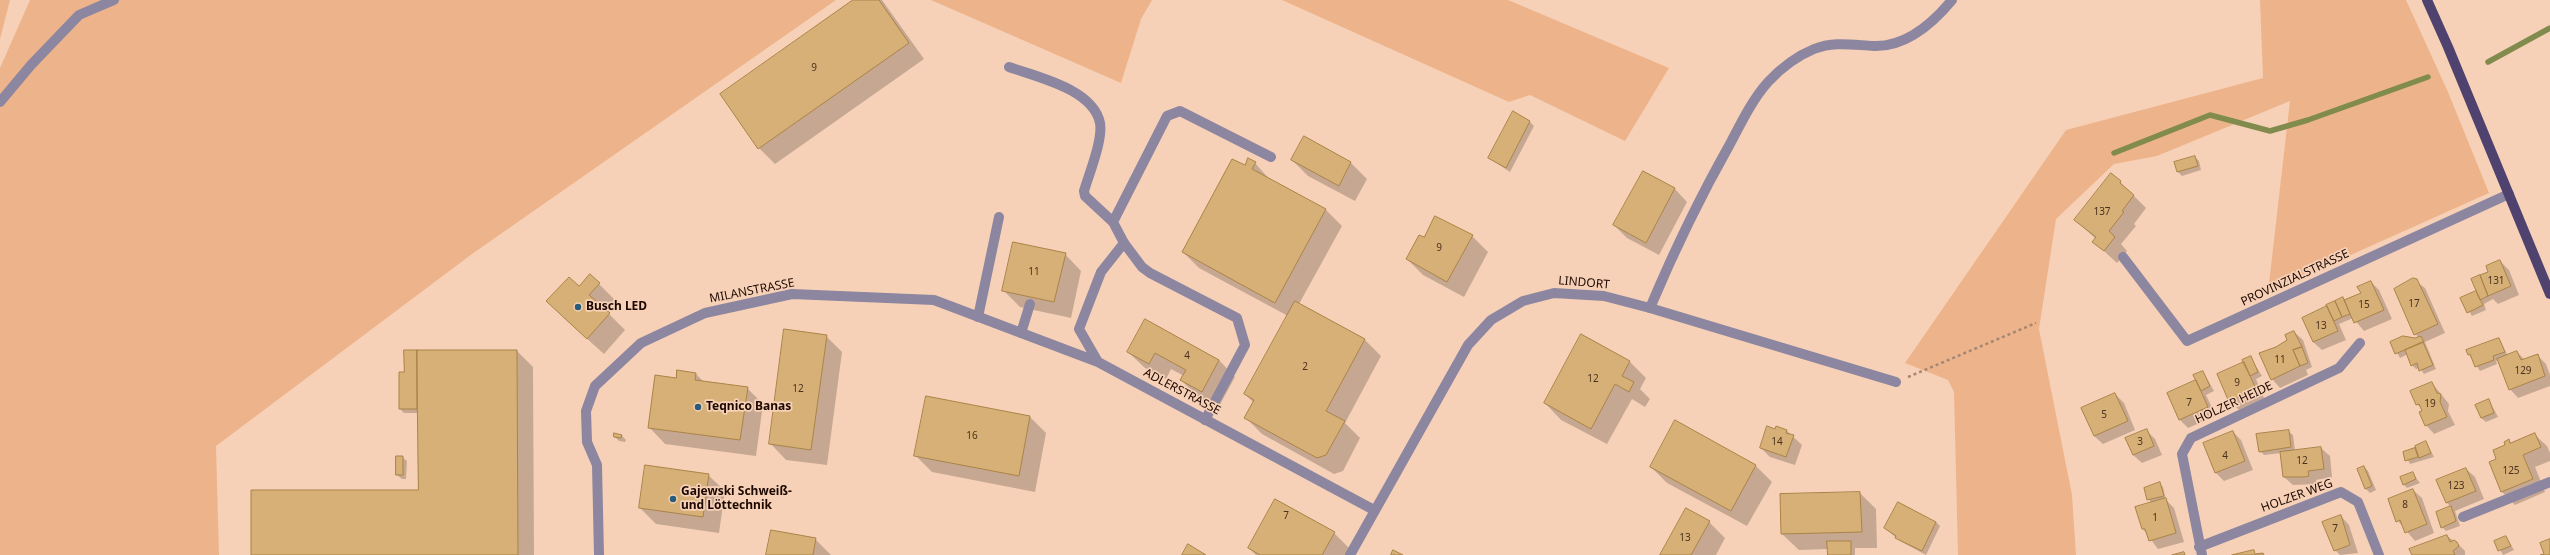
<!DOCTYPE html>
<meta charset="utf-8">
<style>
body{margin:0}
canvas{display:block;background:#f6d1b7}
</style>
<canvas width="2550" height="555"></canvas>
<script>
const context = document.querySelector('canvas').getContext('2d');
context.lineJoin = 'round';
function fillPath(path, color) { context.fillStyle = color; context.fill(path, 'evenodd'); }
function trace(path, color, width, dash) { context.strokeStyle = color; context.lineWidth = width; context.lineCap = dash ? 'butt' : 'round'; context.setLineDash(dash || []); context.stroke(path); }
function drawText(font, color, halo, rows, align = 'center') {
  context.font = font + ' "Noto Sans",sans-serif'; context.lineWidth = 3.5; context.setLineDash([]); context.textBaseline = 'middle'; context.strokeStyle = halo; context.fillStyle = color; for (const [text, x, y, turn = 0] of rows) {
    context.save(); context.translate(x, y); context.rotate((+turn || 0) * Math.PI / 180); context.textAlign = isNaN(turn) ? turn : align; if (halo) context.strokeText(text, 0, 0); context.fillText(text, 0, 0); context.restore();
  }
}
fillPath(new Path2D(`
 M0 0H10L0 39Z
 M30 0H836L472 254 216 446 219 555H0V68Z
 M931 0H1152L1141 19 1121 83Z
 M1282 0H1508L1669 68 1625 141 1530 95 1509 102Z
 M2260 0H2406L2448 92 2489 193 2268 292 2290 101 2157 156 2114 164 2056 219 2039 329 2072 495 2076 555H1958L1954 392 1948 380 1905 363 2066 130 2263 78Z`), '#edb48b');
fillPath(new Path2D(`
 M854 0H882L924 59 775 164 759 148Z
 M1530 122 1534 126 1510 172 1489 158Z
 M1304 137 1351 163 1367 179 1355 201 1308 176 1292 160Z
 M2195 157 2199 161 2201 170 2182 176 2178 172 2175 162Z
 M1249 159 1255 163 1271 181 1326 210 1342 226 1299 304 1364 339 1381 356 1345 423 1360 438 1343 471 1334 474 1262 434 1246 418 1254 403 1245 394 1288 316 1199 268 1183 252Z
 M1643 172 1675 189 1687 202 1659 255 1627 238 1614 225Z
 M2112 174 2146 208 2134 224 2136 226 2121 244 2127 251 2117 263 2094 242 2096 239 2075 220Z
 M1472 236 1488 252 1464 297 1423 275 1407 259 1424 238Z
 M1065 254 1081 271 1071 318 1020 307 1003 290Z
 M2500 261 2509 270 2519 295 2498 304 2493 299 2484 304 2486 310 2472 316 2462 299 2478 292 2490 272Z
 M590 275 615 300 606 311 625 330 604 354 564 318 579 287Z
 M2413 279 2425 288 2445 333 2425 342 2436 369 2424 374 2420 368 2416 369 2412 365 2408 354 2400 358 2391 342 2418 338 2395 290Z
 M2371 282 2379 290 2392 319 2364 331 2353 318 2339 324 2346 340 2322 350 2313 342 2327 308 2343 298 2346 301 2362 293Z
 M1145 321 1219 360 1235 377 1218 408 1197 396 1181 380 1184 376 1171 369 1166 379 1145 368 1128 352Z
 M2294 332 2303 340 2312 367 2306 370 2308 375 2280 388 2272 379 2261 355 2288 340Z
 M826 336 842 352 827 465 786 460 770 443Z
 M1582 336 1630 362 1646 378 1640 389 1650 399 1645 407 1632 399 1607 444 1561 420 1545 403Z
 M2499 339 2508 356 2517 352 2525 360 2537 355 2546 364 2550 375V386L2518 398 2510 389 2499 360 2496 361 2497 364 2480 371 2469 355Z
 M405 351H517L533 367 534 555H252L419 491 418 413H404L400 409 405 373Z
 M2251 358 2262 376 2256 379 2264 398 2239 410 2230 401 2245 363Z
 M2203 372 2214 391 2206 395 2216 416 2188 428 2180 420 2168 394 2195 382Z
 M696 374 704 382 747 388 763 404 756 456 665 444 649 427 677 379Z
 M2432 383 2449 404 2448 411 2455 425 2434 434 2426 425 2423 410 2417 404Z
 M2115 394 2124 403 2135 430 2103 444 2094 436Z
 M927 397 1030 417 1046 433 1035 492 932 472 916 456Z
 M2489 400 2498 417 2486 422 2481 418Z
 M1676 422 1756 466 1772 482 1747 526 1667 483 1651 467Z
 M1776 430H1786L1802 445 1795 465 1770 457 1761 448Z
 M2146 430 2155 439 2162 455 2142 463 2133 455 2126 439Z
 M2288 431 2293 435 2295 451 2321 448 2330 456 2332 477 2316 480 2317 484 2293 485 2284 477 2281 453 2264 455 2260 451Z
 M2233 432 2241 440 2253 470 2224 481 2215 472Z
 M2534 434 2547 446 2550 453V461L2535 467 2545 492 2515 505 2502 492 2490 463 2497 459 2509 441 2511 443Z
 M622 436 626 440 625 442 619 441 615 437Z
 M2426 442 2434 457 2410 464 2404 452Z
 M402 457 407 461 406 479H402L397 475Z
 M2364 467 2368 471 2376 490 2370 493 2366 489 2359 470Z
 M2466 469 2475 477 2484 499 2455 511 2460 526 2446 531 2442 527 2451 507 2446 502Z
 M2413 474 2420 483 2407 488 2403 484Z
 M708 475 725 491 719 533 656 524 640 508Z
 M2159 483 2163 487 2166 500 2174 508 2184 542 2158 549 2143 529 2151 503 2145 489Z
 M2413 490 2422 498 2434 533 2415 541 2398 521Z
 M1860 493 1876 509 1877 548H1855V555H1829V549L1799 550 1782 534Z
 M2341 516 2349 525 2358 553 2340 555 2335 550Z
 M1709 522 1725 538 1716 555H1662Z
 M1936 522 1940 526 1926 555 1900 541 1885 528Z
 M1334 533 1350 549 1347 555H1256L1249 548Z
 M2447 536 2457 543 2465 551V555H2413Z
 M2506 537 2514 550 2503 555 2496 542Z
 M815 539 831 555H767Z`), '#0003');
trace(new Path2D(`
 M2488 62 2550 28
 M2114 153 2210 115 2270 131 2308 120 2428 77`), '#818b4d', 5.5);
const building = new Path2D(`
 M853 0H879L909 43 758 149 720 94Z
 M1513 111 1530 121 1506 168 1488 158Z
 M1304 136 1351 162 1339 186 1291 160Z
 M2195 156 2198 166 2177 172 2174 162Z
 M1248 158 1256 162 1252 169 1326 209 1275 303 1182 252 1232 159 1245 165Z
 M1643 171 1675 188 1646 243 1613 225Z
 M2111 173 2121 181 2120 183 2134 195 2122 211 2124 212 2109 231 2115 237 2104 251 2092 242 2096 237 2074 220Z
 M1435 216 1473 235 1447 282 1406 259 1419 235 1424 237Z
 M1013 242 1066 253 1054 302 1002 291Z
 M2500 260 2511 286 2488 296 2480 275 2488 272 2486 266Z
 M590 274 600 283 589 295 610 313 587 339 546 301 569 277 579 286Z
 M2480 275 2488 296 2480 300 2471 279Z
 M2413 278 2417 279 2438 324 2414 335 2394 289Z
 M2371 281 2384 310 2354 323 2344 300 2361 293 2357 287Z
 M2476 291 2483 305 2467 313 2460 298Z
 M2343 297 2350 314 2342 317 2335 301Z
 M1295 301 1365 339 1326 411 1345 421 1326 455 1317 458 1244 418 1254 400 1244 394Z
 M2335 301 2342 317 2334 321 2326 305Z
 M2327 306 2338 331 2313 342 2302 318Z
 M1145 319 1219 360 1202 392 1180 380 1186 370 1155 353 1149 364 1127 352Z
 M784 329 827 335 811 450 769 444Z
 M2294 331 2302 347 2293 350 2300 366 2271 380 2259 353 2276 347 2287 340 2285 335Z
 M1581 334 1630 361 1622 376 1634 382 1629 392 1615 384 1591 429 1544 403Z
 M2403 336 2415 338 2421 336 2424 342 2395 354 2390 342Z
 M2499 338 2505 352 2493 356 2494 360 2475 367 2470 354 2468 355 2466 350Z
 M2423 342 2433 365 2419 371 2417 363 2411 366 2405 350Z
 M2302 347 2308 363 2300 366 2293 350Z
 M404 350H417V409H399V372H404Z
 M417 350H517L518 555H251V490H418Z
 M2517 351 2521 360 2538 354 2545 376 2509 390 2497 359Z
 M2251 356 2258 372 2250 376 2242 360Z
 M2244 362 2256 389 2229 402 2217 374Z
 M677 370 696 373 695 380 748 387 740 440 648 428 655 375 676 378Z
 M2203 371 2210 386 2201 391 2193 375Z
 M2196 380 2208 407 2179 420 2167 393Z
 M2432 382 2437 393 2441 394 2440 402 2447 417 2425 426 2419 412 2422 411 2419 404 2416 405 2410 391Z
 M2115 393 2128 421 2094 436 2081 408Z
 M926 396 1030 416 1019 476 914 456Z
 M2489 399 2494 413 2481 418 2475 405Z
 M1675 420 1756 465 1731 511 1650 467Z
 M1767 426 1775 429 1776 426 1787 430 1786 433 1794 435 1786 457 1760 448Z
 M2147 429 2154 446 2133 455 2125 438Z
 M2289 430 2291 447 2259 452 2256 434Z
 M2233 431 2245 461 2215 473 2203 443Z
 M614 433 622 435 621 438 614 437Z
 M2535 433 2541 447 2523 455 2533 479 2501 492 2489 462 2496 459 2493 450 2505 445 2504 442 2509 439 2510 443Z
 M2426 441 2431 453 2419 458 2415 446Z
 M2321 447 2324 469 2308 471 2309 476 2304 477H2283L2280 452Z
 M2415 448 2418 457 2405 461 2403 452Z
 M396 456H403V475H396Z
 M645 465 709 474 703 517 639 508Z
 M2364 466 2372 486 2365 489 2357 469Z
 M2466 468 2476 491 2446 503 2436 480Z
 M2413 472 2416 479 2403 485 2400 477Z
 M2160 482 2164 496 2147 500 2144 488Z
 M2413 489 2427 524 2405 533 2400 520 2396 522 2388 499Z
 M1860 492 1862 532 1781 534 1780 494Z
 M2166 498 2176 533 2149 541 2145 529H2142L2135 507Z
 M1275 499 1335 532 1322 555H1260L1248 548Z
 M1898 502 1936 522 1922 551 1895 538 1896 536 1884 528Z
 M2451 506 2456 521 2441 528 2436 512Z
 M1686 508 1710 521 1691 555H1660Z
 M2341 515 2350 545 2334 551 2322 522Z
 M771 530 816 538 813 555H766Z
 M2447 535 2450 542 2454 540 2457 542 2459 546 2453 551 2455 555H2412L2409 549Z
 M2506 536 2511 546 2498 551 2494 541Z
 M2550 539V555H2540L2544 554 2540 543Z
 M1827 541H1851V555H1828Z
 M1188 544 1206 555H1182Z
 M1393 550 1403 555H1391Z
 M2254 550 2255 554 2263 553 2264 555H2232Z
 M2184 552 2185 555H2172Z`);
fillPath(building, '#d6b076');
trace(building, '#aa8347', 1);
trace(new Path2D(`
 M1908 377 2036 323`), '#a68773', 2.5, [3, 3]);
trace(new Path2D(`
 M1009 67C1037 77 1093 89 1100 123 1103 140 1089 174 1084 191L1085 196 1113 222 1124 243 1142 267 1150 273 1237 318 1245 345 1205 420
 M0 102 31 65 79 15 114 0
 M1113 222 1167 116 1180 111 1271 157
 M2123 257 2187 341 2509 194
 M1650 308C1674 251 1700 197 1730 144 1741 123 1752 100 1768 82 1781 68 1797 56 1814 49 1834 41 1853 45 1874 46 1907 47 1933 23 1952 0
 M978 317 999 217
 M1021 333 1030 304
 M2463 517 2550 482`), '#8d86a0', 10);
trace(new Path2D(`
 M1124 243 1101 272 1079 329 1098 362 1374 510
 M2199 547 2341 492 2358 502 2379 555
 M599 555 597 465 587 442 586 411 595 386 641 343 705 313 792 294 934 300 1098 362
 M1350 555 1468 345 1491 320 1523 301 1554 293 1604 296 1650 308 1896 382
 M2202 555 2182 454 2191 438 2339 368 2360 343`), '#8d86a0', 10);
trace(new Path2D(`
 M2427 0 2448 47 2550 294`), '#4f426e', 10);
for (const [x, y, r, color] of [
 [578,307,4,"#295c79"],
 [698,407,4,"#295c79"],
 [673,499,4,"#295c79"]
]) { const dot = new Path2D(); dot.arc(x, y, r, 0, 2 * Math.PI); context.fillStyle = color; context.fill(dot); trace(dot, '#f6d1b7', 1.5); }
drawText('10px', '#4b321e', null, [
 ["9",814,68],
 ["137",2102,212],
 ["9",1439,248],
 ["11",1034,272],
 ["131",2496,281],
 ["17",2414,304],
 ["15",2364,305],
 ["13",2321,326],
 ["4",1187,356],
 ["11",2280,360],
 ["2",1305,367],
 ["129",2523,371],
 ["12",1593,379],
 ["9",2237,383],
 ["12",798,389],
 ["7",2189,403],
 ["19",2430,404],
 ["5",2104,415],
 ["16",972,436],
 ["14",1777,442],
 ["3",2140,442],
 ["4",2225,456],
 ["12",2302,461],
 ["125",2511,471],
 ["123",2456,486],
 ["8",2405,505],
 ["7",1286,516],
 ["1",2155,518],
 ["7",2335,529],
 ["13",1685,538]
]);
drawText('12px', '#1d0800', '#f6d1b7', [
 ["PROVINZIALSTRASSE",2295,278,-25],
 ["LINDORT",1584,283,5],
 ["MILANSTRASSE",752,291,-11],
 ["ADLERSTRASSE",1182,392,28],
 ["HOLZER HEIDE",2234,403,-25],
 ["HOLZER WEG",2297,496,-20]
]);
drawText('bold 12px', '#1d0800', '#f6d1b7', [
 ["Busch LED",586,307],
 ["Teqnico Banas",706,407],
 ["Gajewski Schweiß-",681,492],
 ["und Löttechnik",681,506]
], 'left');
</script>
